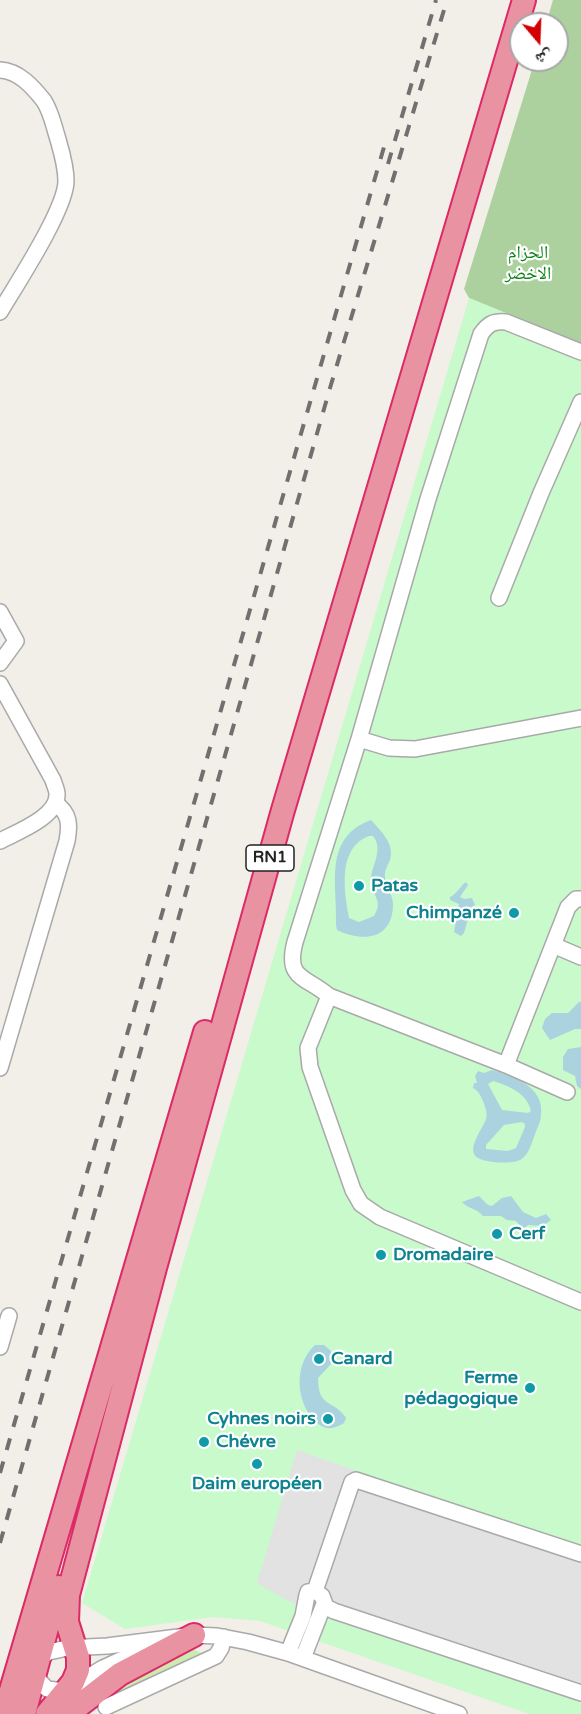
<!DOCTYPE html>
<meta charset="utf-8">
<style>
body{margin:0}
#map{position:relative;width:581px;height:1714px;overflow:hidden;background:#f2efe9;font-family:"Varela Round","Noto Naskh Arabic",sans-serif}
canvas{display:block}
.north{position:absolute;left:509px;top:12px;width:60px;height:60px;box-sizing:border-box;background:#fff;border:2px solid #a7a7a7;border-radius:50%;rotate:161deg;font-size:16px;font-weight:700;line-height:24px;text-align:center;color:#222}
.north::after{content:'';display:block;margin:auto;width:21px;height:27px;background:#d40000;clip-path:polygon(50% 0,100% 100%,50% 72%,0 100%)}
</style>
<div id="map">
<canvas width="581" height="1714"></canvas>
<div class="north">ش</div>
</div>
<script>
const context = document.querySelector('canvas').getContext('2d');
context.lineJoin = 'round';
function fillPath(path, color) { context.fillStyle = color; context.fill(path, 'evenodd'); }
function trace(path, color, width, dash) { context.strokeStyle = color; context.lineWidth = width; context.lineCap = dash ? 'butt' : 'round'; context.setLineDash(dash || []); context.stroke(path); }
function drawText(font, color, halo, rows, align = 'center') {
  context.font = font + ' "Varela Round","Noto Naskh Arabic",sans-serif'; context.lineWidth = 4.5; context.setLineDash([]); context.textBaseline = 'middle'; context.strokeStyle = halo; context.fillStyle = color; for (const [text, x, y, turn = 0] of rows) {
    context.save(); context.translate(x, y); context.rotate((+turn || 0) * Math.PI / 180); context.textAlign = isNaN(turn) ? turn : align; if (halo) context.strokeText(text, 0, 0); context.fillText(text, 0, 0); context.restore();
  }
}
fillPath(new Path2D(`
 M186 1648 193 1649 203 1654 96 1705H85Z`), '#cdebb0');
fillPath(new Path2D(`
 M553 0H581V344L469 298 464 289 535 60H557V24H546Z`), '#add19e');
fillPath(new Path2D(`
 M469 298 581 344V1714H529L260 1621 213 1617 125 1629 82 1603Z`), '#c8facc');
fillPath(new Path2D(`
 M297 1450 581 1549V1702L328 1617 290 1602 257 1583Z`), '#e2e2e2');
fillPath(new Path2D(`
 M371 820C381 831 395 844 390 860 388 865 384 871 385 877 385 886 393 895 393 904 393 939 364 943 337 930L336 925C338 886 322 838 371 820ZM369 836H373C385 851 369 868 371 884 374 898 383 901 374 916L359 922 349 918C344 891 337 848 369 836Z
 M466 882 468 885 460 897 464 899 472 898 475 905 467 910 464 915 468 919 464 933 461 936 454 932 459 904 450 900V897C458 893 459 887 466 882Z
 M579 1002H581V1029H575L550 1040 542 1028 545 1019 552 1013H568Z
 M581 1047V1089L577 1086 575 1076 563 1070V1057L568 1049Z
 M492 1070C513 1076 545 1087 541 1115 541 1122 536 1130 534 1137 531 1145 528 1156 520 1160 511 1164 489 1163 480 1159 463 1152 483 1129 486 1119 488 1113 485 1107 483 1101 480 1095 479 1091 473 1088L474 1083H477L475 1076 478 1071 484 1073ZM493 1081C509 1086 527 1093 531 1111L528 1113 502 1110 488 1084ZM522 1122 525 1124V1127L516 1148 508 1151 486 1149V1145L504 1125Z
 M479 1196 488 1205 492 1206 502 1198 511 1196 523 1212 536 1218 546 1214 551 1220 543 1226 528 1225 525 1228 521 1227 516 1221 507 1220 501 1216H483C477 1208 468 1209 462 1202Z
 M315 1345H324L331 1351V1364L318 1378C318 1409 334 1399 346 1418L344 1423C339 1426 333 1429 327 1428 322 1427 318 1424 315 1421 295 1401 294 1364 315 1345Z`), '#aad3df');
const minor = new Path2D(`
 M0 70C19 71 33 87 44 101 51 112 53 123 57 136 61 150 66 165 66 181 66 209 16 285 0 312
 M581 352 506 322C493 321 488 324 481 334L428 499 359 739 295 942C285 980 306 976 329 996L308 1048 310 1067 353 1190 361 1204 380 1217 581 1302
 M499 598 541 493 581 402
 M0 612 16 641 0 663
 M0 684 53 780C54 784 57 790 57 794 58 817 17 832 0 841
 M359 739 389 748 415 749 581 718
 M553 945 581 957
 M329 996 506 1065 567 1092
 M506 1065 568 907 576 899H581
 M0 1068 67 841C70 825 70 813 55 803
 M0 1347 9 1316
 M315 1591 352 1482 356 1480 581 1554
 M288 1653 303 1616 307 1595 308 1592 315 1591 322 1596 326 1607 334 1611 581 1693
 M41 1657 49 1652 67 1648 107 1646 194 1635 217 1636 248 1642 288 1653 459 1714
 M303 1658 324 1604
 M35 1676 47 1689 65 1691 103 1668 151 1646
 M106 1707 216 1656 221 1648 224 1637`);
const highway = new Path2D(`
 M4 1714 205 1032
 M24 1714 58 1587
 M47 1714 73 1682 78 1670V1657L67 1622 68 1595 155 1268 283 810 524 0
 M68 1714 120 1674 194 1635`);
trace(minor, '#a9a9a9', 18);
trace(highway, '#dc2a67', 26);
trace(minor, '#fff', 15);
trace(highway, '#e892a2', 22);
trace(new Path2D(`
 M388 164 436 0
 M0 1473 384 147
 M0 1543 330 388 447 0`), '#707070', 4, [12, 12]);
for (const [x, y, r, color] of [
 [359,886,6,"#0f9aa8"],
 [514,913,6,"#0f9aa8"],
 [497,1234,6,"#0f9aa8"],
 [381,1255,6,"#0f9aa8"],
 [319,1359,6,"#0f9aa8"],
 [530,1388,6,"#0f9aa8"],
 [328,1419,6,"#0f9aa8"],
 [204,1442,6,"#0f9aa8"],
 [257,1464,6,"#0f9aa8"]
]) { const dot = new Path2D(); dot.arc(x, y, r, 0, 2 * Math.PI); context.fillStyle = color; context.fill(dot); trace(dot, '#fff', 2); }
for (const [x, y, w] of [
 [270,858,48]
]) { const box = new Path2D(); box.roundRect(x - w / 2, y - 13, w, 26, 4.5); context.fillStyle = '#fff'; context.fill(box); trace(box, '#222', 1.5); }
drawText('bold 16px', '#222', null, [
 ["RN1",270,858]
]);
drawText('18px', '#0c8416', '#fff', [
 ["الحزام",528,253],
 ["الاخضر",528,274]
]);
drawText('bold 18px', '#0d838f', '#fff', [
 ["Patas",371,886],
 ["Chimpanzé",502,913,"right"],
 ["Cerf",509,1234],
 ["Dromadaire",393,1255],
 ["Canard",331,1359],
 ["Ferme",518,1378,"right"],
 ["pédagogique",518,1399,"right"],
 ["Cyhnes noirs",316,1419,"right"],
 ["Chévre",216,1442],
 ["Daim européen",257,1484,"center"]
], 'left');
</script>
